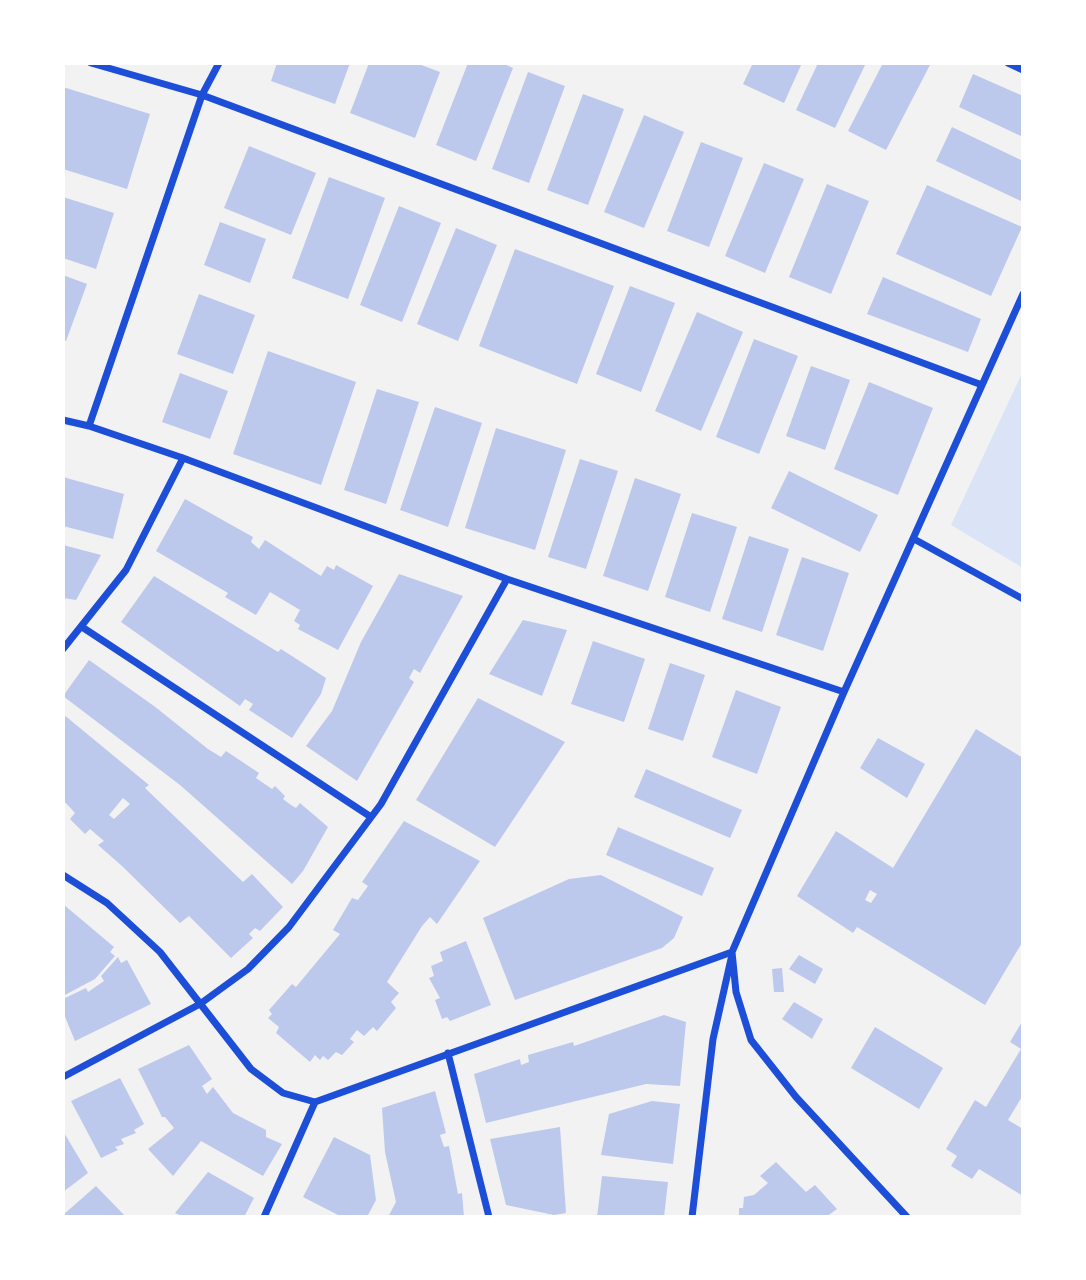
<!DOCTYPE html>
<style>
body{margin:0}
#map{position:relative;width:1086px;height:1280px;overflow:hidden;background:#f2f2f2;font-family:"Work Sans",sans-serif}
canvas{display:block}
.frame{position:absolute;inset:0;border:65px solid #fff;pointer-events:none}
</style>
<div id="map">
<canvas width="1086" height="1280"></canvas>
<div class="frame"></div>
</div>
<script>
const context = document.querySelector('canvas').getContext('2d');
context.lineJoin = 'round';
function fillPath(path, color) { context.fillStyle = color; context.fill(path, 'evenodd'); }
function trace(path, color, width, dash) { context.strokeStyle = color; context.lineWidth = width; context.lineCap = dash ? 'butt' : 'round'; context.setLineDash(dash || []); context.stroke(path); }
fillPath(new Path2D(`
 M1023 371V568L951 525Z`), '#dbe4f7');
fillPath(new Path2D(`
 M277 63H350L335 104 271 81Z
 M369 63H416L440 72 415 138 350 113Z
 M468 63H502L513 68 476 161 436 145Z
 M753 63H802L784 103 743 84Z
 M818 63H866L835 128 796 110Z
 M883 63H931L886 150 848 131Z
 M528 72 565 86 529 183 492 169Z
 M973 74 1023 96V137L959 107Z
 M63 87 150 114 127 189 63 169Z
 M583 94 624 109 588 205 547 190Z
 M644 115 684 132 644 228 604 212Z
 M952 127 1023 161V202L936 161Z
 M701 142 743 158 709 247 667 231Z
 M249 146 316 173 291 235 224 208Z
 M764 163 804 179 765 273 725 256Z
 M329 177 385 198 348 299 292 278Z
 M827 184 869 201 831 294 789 277Z
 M927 185 1022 227 991 296 896 254Z
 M63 197 114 213 96 269 63 258Z
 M399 206 441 223 402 322 360 305Z
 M220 222 266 239 250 283 204 265Z
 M456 228 497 245 458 341 417 324Z
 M515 249 614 286 577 384 479 346Z
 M63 275 87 284 66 341 63 340Z
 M883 277 981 319 968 352 867 314Z
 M630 286 675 303 641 392 596 374Z
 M199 294 255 315 233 374 177 354Z
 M697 312 743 332 701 431 655 411Z
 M754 339 798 356 759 454 716 437Z
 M268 351 356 382 321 485 233 454Z
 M811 366 850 380 825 450 786 436Z
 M180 373 228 391 210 439 162 422Z
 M869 382 933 408 898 495 834 469Z
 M377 389 419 402 386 504 344 490Z
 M435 407 482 423 448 527 400 510Z
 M496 428 566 450 535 550 465 528Z
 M580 459 618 471 586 569 548 557Z
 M789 471 878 515 860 552 771 508Z
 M63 477 124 494 113 539 63 526Z
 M635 478 681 494 648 591 603 576Z
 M185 499 253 537 251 542 259 549 265 540 321 576 327 566 334 570 336 565 373 586 338 650 298 629 300 625 294 621 300 610 270 592 256 615 225 597 228 593 156 551Z
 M692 513 737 527 710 612 665 597Z
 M749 536 789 549 762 632 722 619Z
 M63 545 101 555 76 600 63 598Z
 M802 557 849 573 823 651 776 635Z
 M399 574 463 596 420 673 414 669 409 678 414 682 357 781 306 746 332 711 361 642Z
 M154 576 278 652 281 649 326 678 321 694 292 738 249 710 253 704 245 699 240 706 121 622Z
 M523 620 567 630 542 696 489 674Z
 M593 641 645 659 624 722 571 704Z
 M89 660 154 706 208 749 221 757 226 751 259 773 256 778 272 789 275 786 285 796 283 799 291 805 296 808 300 803 328 827 303 871 292 884 180 785 63 696Z
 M670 663 705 675 683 741 648 729Z
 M736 690 781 707 757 774 712 757Z
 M478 698 565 742 495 847 416 800Z
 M63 714 149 785 145 788 243 882 252 874 283 907 260 931 255 928 249 934 253 938 231 958 189 916 180 923 122 866 98 845 104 841 90 829 85 834 70 819 75 813 63 800ZM123 798 130 804 114 819 109 815Z
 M976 729 1023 758V941L985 1005 857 927 853 933 797 896 836 831 893 868ZM870 890 877 894 871 903 865 900Z
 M878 738 925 764 907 798 860 768Z
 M646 769 742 810 730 838 634 797Z
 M404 821 480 861 437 924 430 917 422 926 387 982 399 993 391 1002 396 1008 377 1031 373 1027 364 1036 357 1030 350 1039 354 1042 342 1055 336 1052 328 1060 323 1056 320 1060 315 1055 310 1062 276 1033 279 1027 268 1018 272 1014 269 1010 292 984 296 987 340 934 333 930 352 898 358 900 368 886 362 882Z
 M618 827 714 868 702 896 606 855Z
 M601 875 683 917 674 938 662 948 515 1000 483 918 569 879Z
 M63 904 114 947 110 952 115 956 95 979 63 996Z
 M466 941 491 1005 450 1021 447 1017 442 1019 435 1000 440 998 429 978 434 976 431 966 443 961 440 952Z
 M799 955 823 969 815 984 789 969Z
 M118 957 121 963 127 960 151 1004 75 1041 63 1012V999L86 988 88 992 104 981 101 976Z
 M782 968 784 992H774L772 969Z
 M794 1002 823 1019 812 1039 782 1019Z
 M664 1015 686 1022 680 1086 646 1084 486 1123 474 1074 520 1059 521 1065 529 1062 528 1055 573 1042 574 1046Z
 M1023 1020V1095L1008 1120 1023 1129V1196L979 1169 972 1179 951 1166 957 1156 946 1149 975 1100 986 1107 1021 1049 1010 1042Z
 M875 1027 943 1068 919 1109 851 1068Z
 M189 1045 212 1079 202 1086 207 1094 213 1087 233 1113 266 1130V1137L282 1144 263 1176 201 1141 173 1176 148 1149 174 1128 165 1117H162L138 1069Z
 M120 1078 144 1124 134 1130 136 1133 121 1139 124 1144 115 1147 118 1150 101 1158 71 1101Z
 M435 1091 446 1133 440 1135 444 1147 449 1146 458 1194 462 1193 464 1217H388L396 1202 385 1152 382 1108Z
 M652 1101 680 1104 673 1164 601 1155 609 1114Z
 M560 1127 566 1213 554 1215 506 1205 490 1139Z
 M63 1131 88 1173 63 1192Z
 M334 1137 370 1155 376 1200 367 1217H342L303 1197Z
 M776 1162 806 1192 815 1185 837 1209 826 1217H739V1208H743L744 1197 754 1195 768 1183 760 1176Z
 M208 1172 254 1198 244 1217H184L175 1213Z
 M602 1176 668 1182 664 1217H597Z
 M96 1186 126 1217H63V1215Z`), '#bdc9ec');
trace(new Path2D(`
 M91 63 202 95 982 385
 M1008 63 1023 70
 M63 420 89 426 183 458 507 579 844 692
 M89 426 202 95 219 63
 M914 539 1023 599
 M82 627 371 817
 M63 649 126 570 183 458
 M63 875 107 903 160 952 251 1069 283 1093 315 1102 732 952
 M448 1053 489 1217
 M63 1077 200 1004 248 969 289 927 381 804 507 579
 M264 1217 315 1102
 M692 1217 713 1039 731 959
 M907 1217 796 1097 751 1040 736 992 732 952 844 692 1023 294`), '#1d4ed8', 7);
</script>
